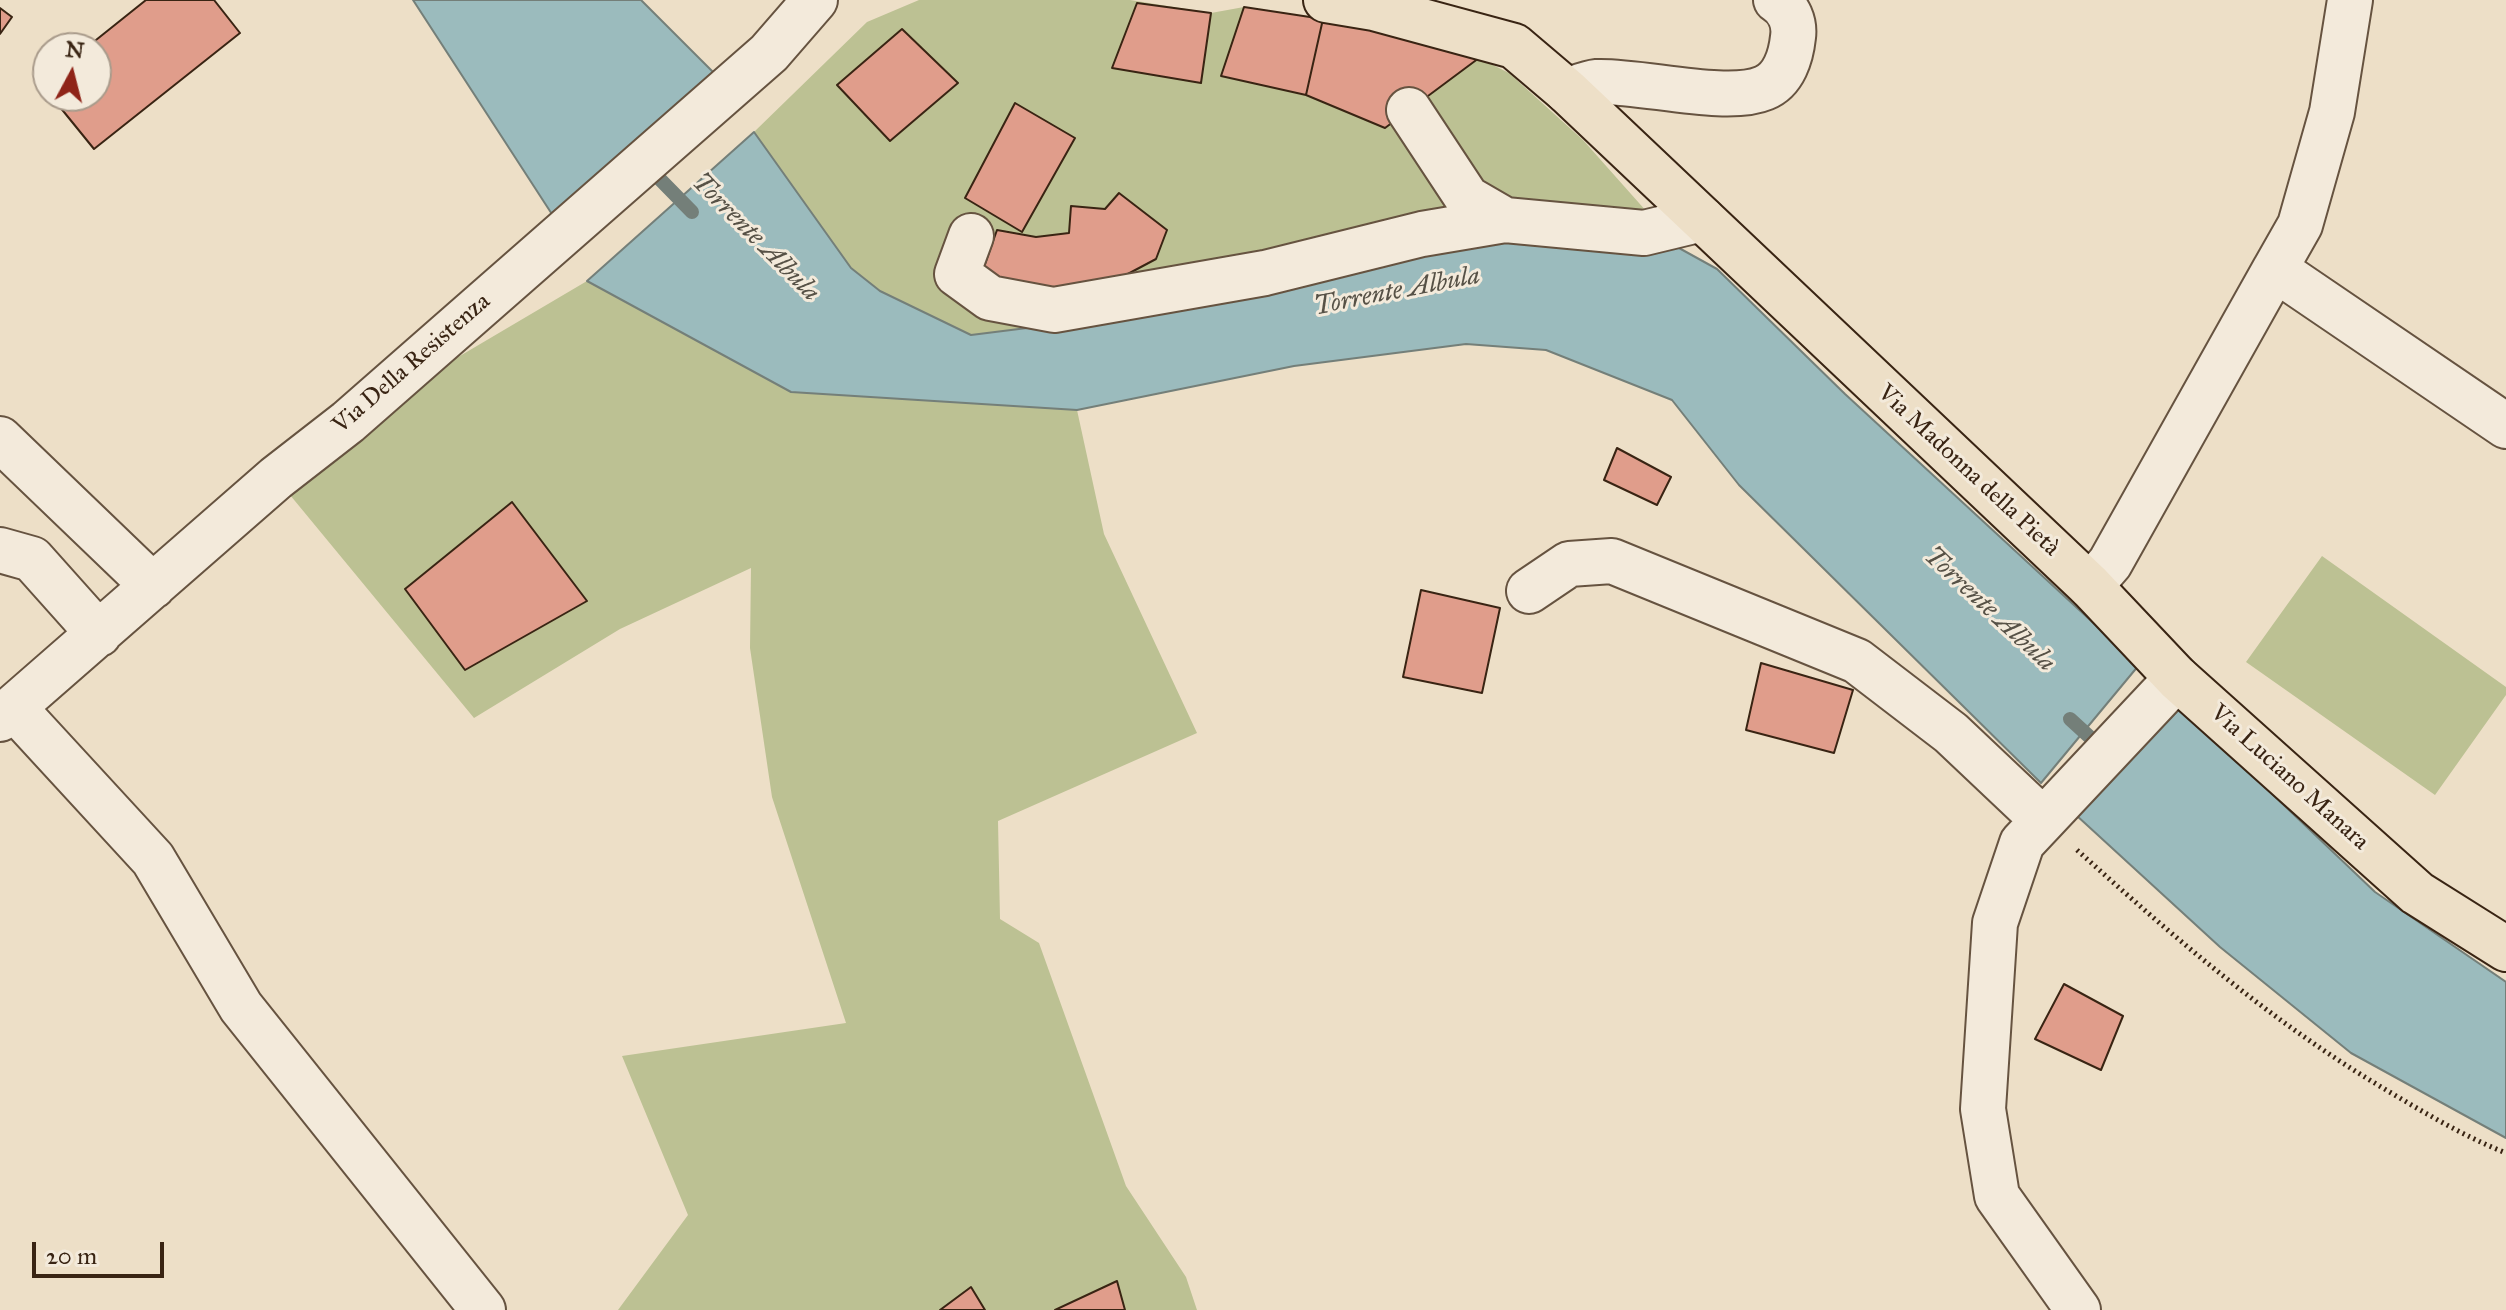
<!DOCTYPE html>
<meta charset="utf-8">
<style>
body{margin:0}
#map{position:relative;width:2506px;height:1310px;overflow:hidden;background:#eddfc7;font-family:"IM FELL Great Primer",serif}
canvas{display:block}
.north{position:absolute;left:32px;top:32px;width:80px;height:80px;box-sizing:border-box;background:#f3eadb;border:2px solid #a99b8b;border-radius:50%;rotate:7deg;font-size:22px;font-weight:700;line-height:32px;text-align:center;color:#392413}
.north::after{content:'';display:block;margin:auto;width:28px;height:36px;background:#8f2418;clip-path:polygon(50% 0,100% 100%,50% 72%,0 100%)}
.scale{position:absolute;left:32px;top:1242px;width:132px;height:36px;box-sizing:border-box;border:4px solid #392413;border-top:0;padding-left:10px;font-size:24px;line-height:28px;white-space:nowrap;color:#392413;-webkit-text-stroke:6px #f3eadb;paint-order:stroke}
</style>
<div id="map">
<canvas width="2506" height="1310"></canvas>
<div class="north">N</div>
<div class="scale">20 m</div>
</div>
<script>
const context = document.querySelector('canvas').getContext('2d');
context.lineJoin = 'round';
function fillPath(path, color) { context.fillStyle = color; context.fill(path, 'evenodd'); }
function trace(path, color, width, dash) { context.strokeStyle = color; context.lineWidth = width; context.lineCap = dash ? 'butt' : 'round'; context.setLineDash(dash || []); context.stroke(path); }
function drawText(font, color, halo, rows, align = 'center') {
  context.font = font + ' "IM FELL Great Primer",serif'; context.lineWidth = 6; context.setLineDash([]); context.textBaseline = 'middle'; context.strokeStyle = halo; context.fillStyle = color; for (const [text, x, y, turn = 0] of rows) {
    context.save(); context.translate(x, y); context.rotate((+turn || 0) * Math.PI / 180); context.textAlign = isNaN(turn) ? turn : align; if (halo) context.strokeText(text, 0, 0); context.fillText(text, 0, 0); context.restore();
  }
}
fillPath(new Path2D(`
 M919 0H1130L1211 13 1244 7 1221 76 1306 95 1479 58 1509 73 1583 140 1679 248 1493 232 1091 320 971 335 880 291 851 268 754 132 867 22Z
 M587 281 791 392 1077 410 1104 534 1197 733 998 821 1000 919 1039 943 1126 1186 1186 1277 1197 1310H618L688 1215 622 1056 846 1023 772 797 750 648 751 568 620 629 474 718 276 478 348 422Z
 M2322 556 2506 687V695L2435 795 2246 662Z`), '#bcc193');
const water = new Path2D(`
 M413 0H641L719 78 559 225Z
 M754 132 851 268 880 291 971 335 1091 320 1493 232 1679 248 1717 269 1845 394 2139 665 2041 783 1739 485 1672 400 1546 350 1466 344 1294 366 1077 410 791 392 587 281Z
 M2181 707 2375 892 2506 982V1138L2351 1053 2220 947 2076 815Z`);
fillPath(water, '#9bbbbd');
trace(water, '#747f79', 2);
trace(new Path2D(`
 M648 167 692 212
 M2070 719 2105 751`), '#747f79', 14);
const building = new Path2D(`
 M146 0H214L240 33 94 149 51 96H96V48H86Z
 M1137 3 1211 13 1201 83 1112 68Z
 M1244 7 1323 19 1306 95 1221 76Z
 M0 8 12 17 0 34Z
 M1323 19 1409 36 1479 58 1385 128 1306 95Z
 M902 29 958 83 890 141 837 85Z
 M1015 103 1075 138 1022 232 965 198Z
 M1119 193 1167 230 1156 259 1107 285 1040 295 979 281 997 230 1036 237 1069 233 1071 206 1105 209Z
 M1617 448 1671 477 1657 505 1604 480Z
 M512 502 587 601 465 670 405 589Z
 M1421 590 1500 608 1482 693 1403 677Z
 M1761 663 1853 690 1834 753 1746 730Z
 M2064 984 2123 1016 2101 1070 2035 1039Z
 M1117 1281 1125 1310H1055Z
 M971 1287 985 1310H940Z`);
fillPath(building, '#e09d8b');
trace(building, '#392413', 2);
const minor = new Path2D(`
 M1567 91C1576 88 1587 83 1597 82 1640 80 1727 104 1764 88 1784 80 1791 56 1793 37 1795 23 1789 8 1776 0
 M1409 110 1467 198 1505 220 1644 233 1702 219
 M971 236 957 274 990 298 1054 310 1265 273 1422 234 1505 220
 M2275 269 2300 225 2332 112 2350 0
 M0 439 153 586
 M0 550 32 559 99 634
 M2090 586 2110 563 2275 269 2506 426
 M1529 591 1569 564 1612 561 1857 661 1951 733 2043 820
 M14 708 153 859 241 1007 483 1310
 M0 719 276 478 348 422 769 53 815 0
 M2078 1310 1997 1196 1983 1109 1995 923 2022 843 2177 678`);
const major = new Path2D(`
 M1326 0 1374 8 1514 46 1567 91 2090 586 2177 678 2417 893 2506 949`);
trace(minor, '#665340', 48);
trace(major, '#392413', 48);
trace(new Path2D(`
 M2077 850C2178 941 2275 1025 2393 1094 2430 1116 2466 1137 2506 1153`), '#392413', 5, [2, 4]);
trace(minor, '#f3eadb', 44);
trace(major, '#eddfc7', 44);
drawText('24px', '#392413', '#f3eadb', [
 ["Via Della Resistenza",412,364,-41],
 ["Via Madonna della Pietà",1968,471,43],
 ["Via Luciano Manara",2289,778,42]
]);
drawText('italic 26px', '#565146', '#f3eadb', [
 ["Torrente Albula",755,238,45],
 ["Torrente Albula",1397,292,-11],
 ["Torrente Albula",1989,610,43]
]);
</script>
